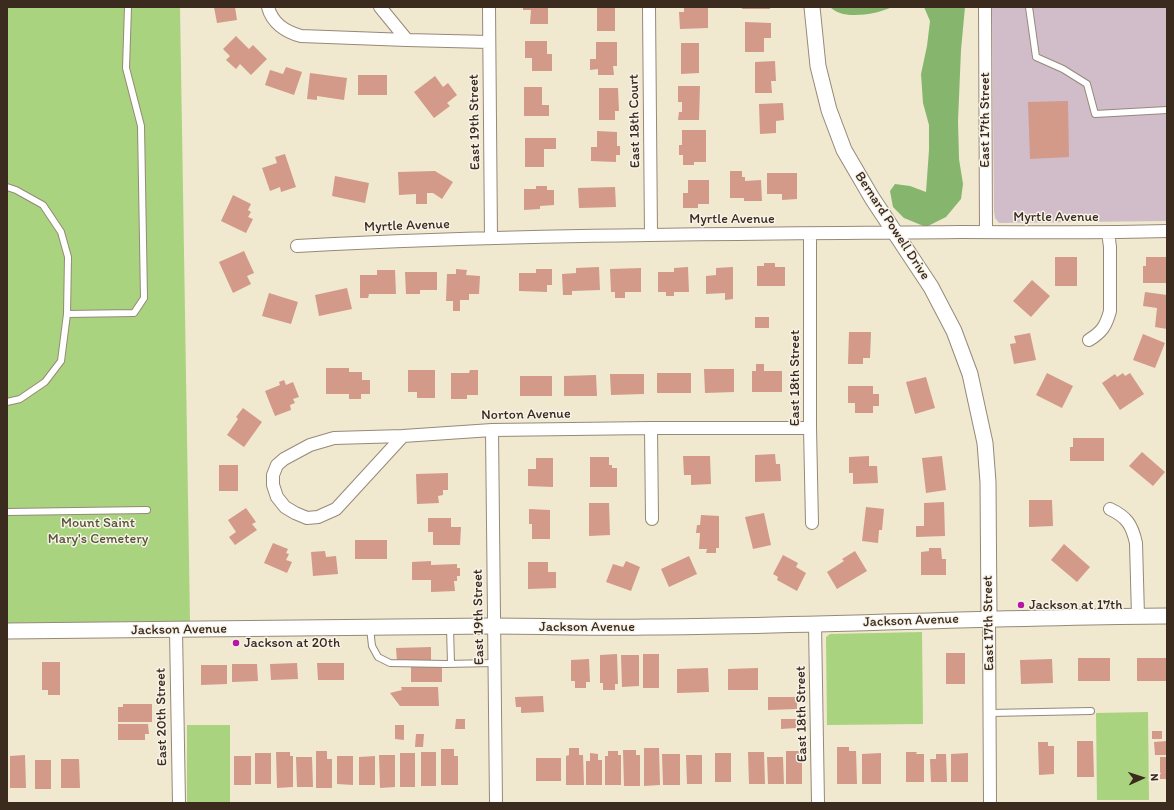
<!DOCTYPE html>
<style>
body{margin:0}
#map{position:relative;width:1174px;height:810px;overflow:hidden;background:#f1e8d0;font-family:Itim,sans-serif}
canvas{display:block}
.frame{position:absolute;inset:0;border:8px solid #3b2a1e;pointer-events:none}
.north{position:absolute;left:1122px;top:758px;width:40px;height:40px;-webkit-text-stroke:3px #f7f3e8;paint-order:stroke;rotate:87deg;font-size:11px;font-weight:700;line-height:16px;text-align:center;color:#3b2a1e}
.north::after{content:'';display:block;margin:auto;width:14px;height:18px;background:#3b2a1e;clip-path:polygon(50% 0,100% 100%,50% 72%,0 100%)}
</style>
<div id="map">
<canvas width="1174" height="810"></canvas>
<div class="frame"></div>
<div class="north">N</div>
</div>
<script>
const context = document.querySelector('canvas').getContext('2d');
context.lineJoin = 'round';
function fillPath(path, color) { context.fillStyle = color; context.fill(path, 'evenodd'); }
function trace(path, color, width, dash) { context.strokeStyle = color; context.lineWidth = width; context.lineCap = dash ? 'butt' : 'round'; context.setLineDash(dash || []); context.stroke(path); }
function drawText(font, color, halo, rows, align = 'center') {
  context.font = font + ' Itim,sans-serif'; context.lineWidth = 3; context.setLineDash([]); context.textBaseline = 'middle'; context.strokeStyle = halo; context.fillStyle = color; for (const [text, x, y, turn = 0] of rows) {
    context.save(); context.translate(x, y); context.rotate((+turn || 0) * Math.PI / 180); context.textAlign = isNaN(turn) ? turn : align; if (halo) context.strokeText(text, 0, 0); context.fillText(text, 0, 0); context.restore();
  }
}
fillPath(new Path2D(`
 M992 7H1167V221L999 223 995 218 994 211Z`), '#d1bdc9');
fillPath(new Path2D(`
 M7 7H180L190 621 7 623Z
 M922 632 923 724 827 725 826 637 830 634Z
 M1148 712 1149 800H1097L1096 713Z
 M187 725H230V803H187Z`), '#a9d37f');
fillPath(new Path2D(`
 M830 7H892C880 13 854 18 840 13 837 12 832 9 830 7Z
 M924 7H965L961 50 958 121 959 159 963 184 961 199 946 217 926 227 904 218 893 207 890 191 895 184 910 186 926 192 929 150V125L923 103 921 74 927 46 930 21Z`), '#86b56e');
fillPath(new Path2D(`
 M214 7H235L237 20 217 23Z
 M523 7H548V24H530L531 10H523Z
 M597 7H615V31H597Z
 M684 7H708V28L680 29 679 12H684Z
 M742 7H770V9H742Z
 M745 22 771 23V38H764V52H745Z
 M236 36 249 49 253 45 267 59 251 75 240 64 236 69 226 60 230 56 223 49Z
 M525 41H547V54H552V71H532V58H525Z
 M596 42H617V66H613L614 75H598V69L590 70V59H596Z
 M681 43H699V73L681 74Z
 M775 61 776 81H771L772 93H755V62Z
 M286 67 302 72 294 95 265 85 270 70 283 74Z
 M310 73 347 78 344 100 317 96V100L307 99Z
 M358 75H387V95H358Z
 M435 76 443 87 448 83 457 95 447 103 450 106 434 118 414 92Z
 M678 86H700L699 120H678L679 112H682V102H678Z
 M524 87H542V105H549V116H524Z
 M599 88H618L619 111H615V120H599Z
 M1068 101 1069 157 1030 159 1028 102Z
 M783 103 784 120 776 121V133L760 134 759 104Z
 M682 130H706V162H694V165H683V155H679V145H682Z
 M597 131 617 132V146H620V155H616V162L591 161V147H597Z
 M525 138H556V149H544V167H525Z
 M285 154 296 187 281 192 280 187 270 191 262 168 277 163 275 157Z
 M435 171 453 182 442 199 433 193H427V204H416V194L399 195 398 172Z
 M730 171H742V177H745V181L761 180 762 201H744V198H730Z
 M767 173H797V199L782 200V194H767Z
 M335 176 369 183 365 203 332 196Z
 M688 180H709V204H698V208H683V193H688Z
 M536 186H547V190H554V205L540 206V209L524 210V189H536Z
 M615 187 616 207 579 208 578 188Z
 M233 195 251 204 248 210 251 212 248 217 253 219 246 233 221 221Z
 M244 251 254 273 247 276 251 284 233 293 219 262Z
 M1055 257H1077V286H1055Z
 M1146 257H1167V283H1143V266H1146Z
 M764 263H775V267H785V286H757V266H764Z
 M599 267 600 290 572 291V295H563L562 274 576 273V268Z
 M688 267 689 292H674V296H666V292H658V272H674V268Z
 M733 267V299L725 300V293L706 294V276L716 275V268Z
 M641 268V292H625V298H615V292H611L610 269Z
 M456 269 467 270 466 275 480 276 479 294H469V300H460V311H453V301H446L447 274H456Z
 M536 269H552V285H547V292L519 291V273H536Z
 M377 270H395L396 294H369L368 298H360V275H377Z
 M405 272H437V290H420V294H406Z
 M1032 280 1050 296 1031 317 1013 301Z
 M347 288 352 309 319 316 315 295Z
 M1145 292 1167 295V329L1155 327 1157 308 1143 306Z
 M269 293 298 302 291 324 262 316Z
 M755 317H769V328H755Z
 M849 332H871L870 358H863V364H848Z
 M1030 333 1036 360 1014 364 1010 344 1016 343 1014 336Z
 M1143 334 1165 343 1155 368 1133 360Z
 M756 364H764V371H782V392H752V371H756Z
 M326 368H349V372H362V380H370V394H361V399H349V394H326Z
 M704 369H734V392L705 393Z
 M408 370H435V398H417V392H408Z
 M470 370H478V395H467V399H451V373H469Z
 M657 373H691V393H657Z
 M1047 373 1073 386 1062 408 1036 395Z
 M1123 373 1125 376 1130 373 1144 394 1120 410 1102 383 1115 374 1117 377Z
 M610 374H644V394L611 395Z
 M596 375 597 396H564V376Z
 M520 376H552V396H520Z
 M926 377 935 408 915 414 906 382Z
 M284 380 286 385 293 382 299 397 293 399 295 403 290 405 291 410 275 416 265 391 280 385 279 382Z
 M848 386H873V394H879V406H873V413H855V403H848Z
 M243 408 262 422 244 447 227 435 238 419 236 417Z
 M1073 438H1104V461H1070V447H1073Z
 M1142 452 1165 472 1153 486 1129 466Z
 M775 454 776 464H780L781 481 755 482V455Z
 M683 456H710L711 484 691 485V475H684Z
 M869 456V466H877L878 483 853 484V473H849V457Z
 M942 456 946 490 926 493 922 458Z
 M590 457H609V465H612V468H617V487H590Z
 M536 458H553V487L528 486V469H536Z
 M219 465H238V491H219Z
 M448 473V490H443V495L438 496 439 503 417 504 416 474Z
 M1029 500H1052L1053 526 1029 527Z
 M944 502 945 536 916 537V526H924V503Z
 M589 503H609L610 535 589 536Z
 M866 507 884 509 882 530H879L878 543 862 541Z
 M246 508 256 522 252 524 257 530 235 545 229 537 236 532 228 520Z
 M529 509 550 510V539H532V524H529Z
 M764 513 771 545 753 549 745 517Z
 M701 515 719 516V548H716V553H706L707 549H699L700 533H696L697 525H700Z
 M428 518H451V527H461L460 545H433V532H428Z
 M355 540H387V559H355Z
 M273 543 288 549 286 553 289 554 286 560 292 562 287 573 264 563Z
 M1064 544 1090 567 1077 582 1051 560Z
 M929 548H941L942 559H946V575H921V552L929 551Z
 M325 551 326 557 336 556 338 574 313 576 311 552Z
 M855 551 867 571 837 589 827 572 844 561 842 559Z
 M783 555 798 563 796 567 806 573 797 591 777 580 778 577 773 574Z
 M689 556 697 574 669 587 661 569Z
 M431 561V565L457 564V568H460V576H457V581H454L455 591 431 592V580H412V562Z
 M626 561 640 567 631 591 606 582 613 564 623 567Z
 M528 562H548V572H556V588L528 589Z
 M431 647V662H397L396 648Z
 M946 653H965V684H946Z
 M617 654 618 684H615V690H603V683H600V655Z
 M643 654H659V688H643Z
 M621 655H639V686L622 687Z
 M1078 658H1110V681H1078Z
 M1137 658H1167V681H1137Z
 M589 659 590 682H586V688H575V681H571V660Z
 M1052 659 1053 683 1021 684 1020 660Z
 M42 662H60V695H48V690H42Z
 M297 663 298 679 271 680 270 664Z
 M317 663H344V680H318Z
 M232 664H257L258 681 232 682Z
 M201 665H227V684L201 685Z
 M442 665V682H411V666Z
 M708 668 709 692 677 693V669Z
 M758 668V690H728V669Z
 M401 687H438L439 706H400L390 693 402 690Z
 M543 696 544 712 521 713V707H516L515 697Z
 M768 697H797V709L768 710Z
 M123 704H152V722H118V707H123Z
 M456 719H465V729H455Z
 M781 719H796V728L781 729Z
 M118 724H148L149 734H145V740H118Z
 M395 725H404V740L395 739Z
 M1152 731H1162V739H1152Z
 M416 734H424L423 747H415Z
 M1077 741H1093L1094 777H1077Z
 M1167 741V755H1155L1154 742Z
 M1038 742H1048V746H1054V774L1039 775Z
 M837 747H849V751H856L857 784H837Z
 M569 748H579V755H583L584 785H566V756L569 755Z
 M644 748H659L660 785 644 786Z
 M441 749H454V756H458V785H441Z
 M623 750H636V755H640V786H624Z
 M316 751H327V759H332V788H316Z
 M608 751H618V755H621V785H605V756H608Z
 M786 751H802V784H786Z
 M276 752H290V756H293V787L277 788Z
 M421 752H436V786H421Z
 M748 752H764L765 784H749Z
 M906 752H917L916 754H924V782H906Z
 M255 753H271V784H255Z
 M400 753H415V787H400Z
 M590 753 598 754V760H602V785H586V761H590Z
 M715 753H731V782H715Z
 M881 753V784H862V754Z
 M968 753V782H951V754Z
 M662 754H680V785H663Z
 M936 754H946L947 782H931L930 759H936Z
 M25 755 26 788H10V756Z
 M379 755H395V787L380 788Z
 M686 755H702V784H687Z
 M234 756H251V785H234Z
 M337 756H353V785L337 784Z
 M375 756V785H359V757Z
 M296 757H312L313 787H297Z
 M767 757H783L784 784H768Z
 M1160 757H1167V779H1160Z
 M536 758H561V781H536Z
 M61 759H79L80 788H61Z
 M35 760H51V789H35Z`), '#d39989');
const service = new Path2D(`
 M1029 7 1036 57 1063 69 1087 84 1095 114 1167 110
 M7 187 16 190 43 205 61 232 68 257 67 314 134 313 144 298 141 126 126 68 128 7
 M7 402 20 399 45 382 61 361 67 314
 M7 512 147 510
 M450 627 451 664
 M370 628 372 646 378 657 390 663 446 664 494 663
 M990 713 1091 711`);
const minor = new Path2D(`
 M268 7C272 23 286 32 301 36L407 40 380 7
 M489 7 491 238
 M649 7 651 235
 M985 7 986 232
 M407 40 489 42
 M810 234V428L812 523
 M297 246C518 234 740 234 961 232 1030 232 1098 233 1167 231
 M1089 340C1102 332 1106 326 1110 311V247L1108 232
 M651 428 652 519
 M492 430 496 803
 M403 436 492 430 651 428H810
 M403 436 336 509 318 517 307 518 295 513 285 507 277 497 273 485V475L277 465 284 459 310 445 334 438Z
 M1110 509C1127 517 1132 525 1136 543L1138 616
 M989 618 990 803
 M815 624 818 803
 M176 630 179 803`);
const tertiary = new Path2D(`
 M812 7 818 66 829 110 844 150 872 198 931 287 954 331 970 374 985 443 988 482 989 618
 M7 631C168 630 330 627 491 626 543 626 596 628 648 627 821 626 994 617 1167 616`);
trace(service, '#968977', 8);
trace(minor, '#968977', 14);
trace(tertiary, '#968977', 17);
trace(service, '#fff', 6);
trace(minor, '#fff', 12);
trace(tertiary, '#fff', 15);
for (const [x, y, r, color] of [
 [1021,605,4,"#b5179e"],
 [236,643,4,"#b5179e"]
]) { const dot = new Path2D(); dot.arc(x, y, r, 0, 2 * Math.PI); context.fillStyle = color; context.fill(dot); trace(dot, '#f7f3e8', 1.5); }
drawText('14px', '#3b2a1e', '#f7f3e8', [
 ["East 17th Street",985,120,-90],
 ["East 18th Court",635,121,-91],
 ["East 19th Street",475,122,-91],
 ["Myrtle Avenue",1056,217],
 ["Myrtle Avenue",732,219],
 ["Myrtle Avenue",407,226,-2],
 ["Bernard Powell Drive",892,226,57],
 ["East 18th Street",795,378,-90],
 ["Norton Avenue",526,415,-1],
 ["East 19th Street",479,617,-91],
 ["Jackson Avenue",911,621,-2],
 ["East 17th Street",989,623,-91],
 ["Jackson Avenue",587,627],
 ["Jackson Avenue",179,630,-1],
 ["East 18th Street",802,714,-91],
 ["East 20th Street",162,717,-91]
]);
drawText('14px', '#565436', '#f7f3e8', [
 ["Mount Saint",98,523],
 ["Mary's Cemetery",98,539]
]);
drawText('14px', '#3b2a1e', '#f7f3e8', [
 ["Jackson at 17th",1029,605],
 ["Jackson at 20th",244,643]
], 'left');
</script>
